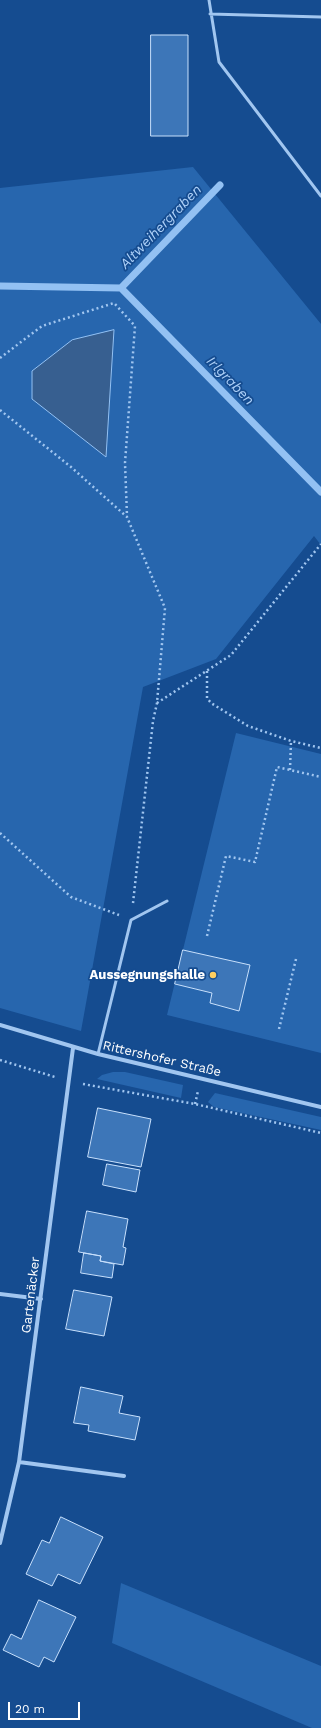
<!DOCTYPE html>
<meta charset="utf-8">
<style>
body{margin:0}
#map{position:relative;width:321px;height:1728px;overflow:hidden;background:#154c90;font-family:"Work Sans",sans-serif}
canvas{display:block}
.scale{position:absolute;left:8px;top:1702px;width:72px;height:18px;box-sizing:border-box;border:2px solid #fff;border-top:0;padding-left:5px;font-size:12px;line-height:14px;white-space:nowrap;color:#fff;-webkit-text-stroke:3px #154c90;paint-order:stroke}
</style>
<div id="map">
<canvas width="321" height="1728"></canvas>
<div class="scale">20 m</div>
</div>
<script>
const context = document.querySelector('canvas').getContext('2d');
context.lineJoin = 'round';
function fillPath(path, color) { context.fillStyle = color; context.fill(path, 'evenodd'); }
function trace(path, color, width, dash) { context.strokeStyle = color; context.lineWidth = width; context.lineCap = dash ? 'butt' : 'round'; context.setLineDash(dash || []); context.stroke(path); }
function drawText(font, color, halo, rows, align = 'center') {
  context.font = font + ' "Work Sans",sans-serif'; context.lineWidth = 3.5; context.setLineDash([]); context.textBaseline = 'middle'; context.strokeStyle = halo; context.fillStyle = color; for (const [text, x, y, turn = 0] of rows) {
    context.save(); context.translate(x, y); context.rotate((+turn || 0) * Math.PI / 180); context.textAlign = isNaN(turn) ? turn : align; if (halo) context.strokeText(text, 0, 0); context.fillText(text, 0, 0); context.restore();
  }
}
fillPath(new Path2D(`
 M193 167 321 324V545L314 536 216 659 143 687 81 1031 0 1008V188Z
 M236 733 321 754V1053L167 1015Z
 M113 1072H125L183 1085 181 1098 97 1079 102 1075Z
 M215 1093 321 1117V1130L214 1107 208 1102Z
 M121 1583 321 1666V1728H312L112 1643Z`), '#2766ae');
const water = new Path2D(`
 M114 330 106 457 32 399V371L72 340Z`);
fillPath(water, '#375f90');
trace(water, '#93c1f3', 1);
trace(new Path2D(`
 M0 286 121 288
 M121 288 321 492
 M121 288 220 185`), '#93c1f3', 7);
const building = new Path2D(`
 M151 35H188V136H151Z
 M183 950 250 965 239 1011 210 1003 212 993 175 984Z
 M98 1108 151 1119 141 1167 88 1157Z
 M107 1164 140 1170 136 1192 103 1185Z
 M87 1211 128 1219 123 1247 126 1248 123 1265 100 1261 101 1256 79 1252Z
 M84 1253 101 1256 100 1261 114 1264 112 1278 81 1273Z
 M74 1290 112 1297 104 1336 66 1329Z
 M81 1387 123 1396 119 1413 140 1417 135 1440 88 1431 89 1425 74 1423Z
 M61 1517 103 1537 80 1584 58 1574 52 1586 26 1574 42 1540 49 1543Z
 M39 1600 76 1617 54 1662 44 1657 39 1667 3 1650 11 1634 21 1639Z`);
fillPath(building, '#3d76b8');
trace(building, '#c8e0fc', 1);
trace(new Path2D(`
 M0 358 42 326 114 303 135 326 125 463 127 516
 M0 410 71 467 127 517 165 608 157 703 231 655 321 544
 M207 671V698L211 703 248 726 291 741 321 748
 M290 770 291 741
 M0 833 71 897 119 915
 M133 903 153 721 157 703
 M207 936 226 856 255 862 277 767 321 777
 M279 1029 296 959
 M0 1060 55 1077
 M83 1084 195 1104 321 1133
 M195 1104 198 1091`), '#a1c6f0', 2.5, [2, 3]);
trace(new Path2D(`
 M209 0 219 62 321 196
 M210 14 321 17
 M98 1054 131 920 167 901`), '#a1c6f0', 3);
trace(new Path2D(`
 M0 1025 98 1054 321 1107
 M0 1294 41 1299
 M19 1462 124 1476
 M0 1543 19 1462 73 1048`), '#a1c6f0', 4);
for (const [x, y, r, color] of [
 [213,975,4,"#ffcf60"]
]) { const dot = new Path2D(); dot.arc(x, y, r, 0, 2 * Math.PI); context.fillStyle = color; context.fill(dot); trace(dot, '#154c90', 1.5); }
drawText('bold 13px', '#fff', '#154c90', [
 ["Aussegnungshalle",205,975]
], 'right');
drawText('13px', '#fff', '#154c90', [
 ["Rittershofer Straße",162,1059,13],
 ["Gartenäcker",31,1295,-83]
]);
drawText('italic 14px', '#add0f8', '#154c90', [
 ["Altweihergraben",161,227,-46],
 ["Irlgraben",230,381,46]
]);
</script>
